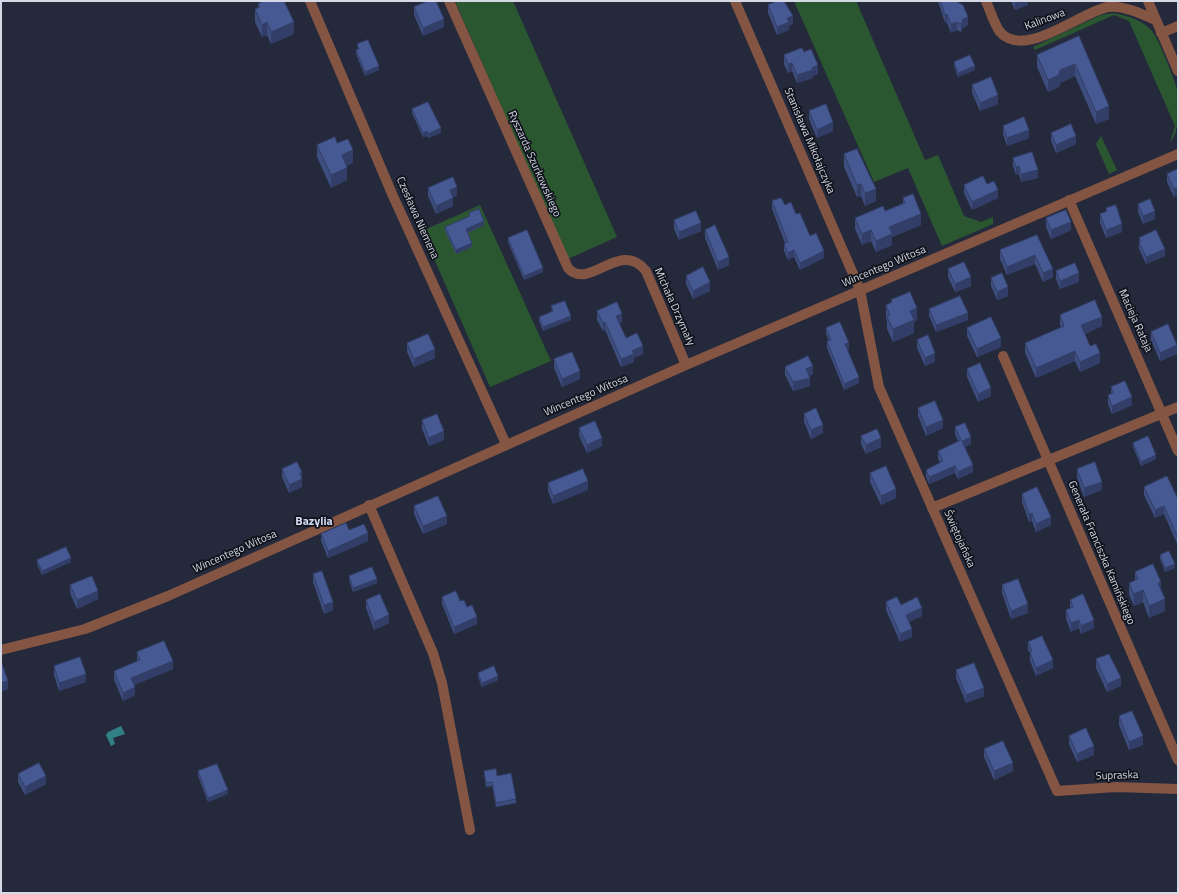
<!DOCTYPE html>
<meta charset="utf-8">
<style>
body{margin:0}
#map{position:relative;width:1179px;height:894px;overflow:hidden;background:#242a3c;font-family:"Titillium Web",sans-serif}
canvas{display:block}
.frame{position:absolute;inset:0;border:2px solid #d4d9e5;pointer-events:none}
</style>
<div id="map">
<canvas width="1179" height="894"></canvas>
<div class="frame"></div>
</div>
<script>
const context = document.querySelector('canvas').getContext('2d');
context.lineJoin = 'round';
function fillPath(path, color) { context.fillStyle = color; context.fill(path, 'evenodd'); }
function trace(path, color, width, dash) { context.strokeStyle = color; context.lineWidth = width; context.lineCap = dash ? 'butt' : 'round'; context.setLineDash(dash || []); context.stroke(path); }
function drawText(font, color, halo, rows, align = 'center') {
  context.font = font + ' "Titillium Web",sans-serif'; context.lineWidth = 3.5; context.setLineDash([]); context.textBaseline = 'middle'; context.strokeStyle = halo; context.fillStyle = color; for (const [text, x, y, turn = 0] of rows) {
    context.save(); context.translate(x, y); context.rotate((+turn || 0) * Math.PI / 180); context.textAlign = isNaN(turn) ? turn : align; if (halo) context.strokeText(text, 0, 0); context.fillText(text, 0, 0); context.restore();
  }
}
fillPath(new Path2D(`
 M455 1H513L617 237 568 259Z
 M794 1H856L925 160 938 155 964 216 981 222 993 217V224L942 246 908 168 874 182Z
 M1114 13C1127 16 1143 20 1152 31 1159 39 1176 83 1178 93 1179 105 1179 136 1170 142L1175 126 1129 21 1114 15 1035 50 1033 47 1101 15Z
 M1101 136 1117 170 1109 174 1096 144Z
 M480 205 551 361 490 387 422 231Z`), '#2b5730');
fillPath(new Path2D(`
 M121 726 125 734 113 738 115 744 111 746 106 735 108 732Z`), '#308086');
trace(new Path2D(`
 M310 1 393 196 506 444
 M449 1 568 268C589 292 620 238 646 271L686 365
 M735 1 860 290 879 387 1057 791 1116 787 1178 789
 M986 1C990 10 994 24 1000 32 1025 60 1080 12 1108 7 1123 5 1142 14 1155 20
 M1148 1 1178 71
 M1161 33 1178 26
 M1069 200 1178 451
 M1003 356 1178 760
 M369 505 433 653 442 683 470 830
 M932 508 1178 407
 M1 650 85 629 168 596 686 365 1178 154`), '#855544', 10);
fillPath(new Path2D(`
 M938 1H959V3L968 25 963 28 961 32 957 30 951 33 947 23H945Z
 M1011 1H1028V5L1015 10Z
 M258 4 294 34 271 44 267 35 262 37 255 22V9L258 8Z
 M768 5 793 24 789 26V30L777 35 768 13Z
 M414 7 444 27 423 36 414 15Z
 M1079 36 1109 119 1096 124 1075 76 1060 83 1059 87 1048 92 1037 67V55Z
 M357 44 379 70 365 76 356 54V50L358 49Z
 M804 52 818 74 813 76V78L797 83 792 71 788 73 784 64V55Z
 M954 62 975 70 958 77 954 66Z
 M972 85 998 104 980 111 972 93Z
 M412 109 441 133 428 138 427 136 423 137 412 113Z
 M809 111 833 131 817 138 809 119Z
 M1003 126 1029 138 1007 146 1003 134Z
 M1051 133 1076 144 1056 153 1051 141Z
 M317 145 353 163 346 166 347 180 331 188 317 157Z
 M844 154 876 201 865 206 861 196 857 197 844 167Z
 M1013 158 1038 178 1021 182 1019 174 1016 175 1013 166Z
 M1178 169V195L1174 197 1167 182V174Z
 M987 184 998 198 972 210 964 193V185Z
 M428 188 457 195 453 197V206L436 214 428 196Z
 M903 198 921 225 892 237V245L876 252 871 241 862 245 855 229V218L885 211 903 203Z
 M772 201 785 205 796 214 824 258 800 270 794 257 788 260 784 251V244L785 243 772 209Z
 M1138 204 1155 219 1143 224 1138 212Z
 M1106 208 1122 232 1106 238 1100 223V214L1106 212Z
 M469 213 484 225 468 233 472 247 456 254 445 231V227L469 216Z
 M1046 218 1071 230 1051 239 1046 227Z
 M674 220 701 231 679 240 674 229Z
 M705 230 729 265 718 270 705 238Z
 M1037 235 1053 277 1043 282 1035 264 1007 275 1000 259V250Z
 M508 238 543 272 524 280 508 242Z
 M1139 238 1165 256 1146 264 1139 249Z
 M948 269 971 286 955 292 948 277Z
 M1056 271 1079 282 1060 289 1056 279Z
 M686 276 710 291 693 299 686 284Z
 M991 278 1008 296 997 300 991 286Z
 M1178 294V306L1177 303V295Z
 M891 300 917 320 914 322V333L893 342 887 329V321L886 318V305L891 303Z
 M551 306 571 320 543 331 539 321V317L552 312Z
 M929 309 968 320 936 332 929 316Z
 M597 311 622 322 619 323 626 338 643 354 634 358V362L621 367 605 330 603 331 597 320Z
 M1060 315 1102 326 1085 334 1090 346 1100 363 1080 372 1075 361 1036 378 1025 353V343L1061 328 1060 325Z
 M826 328 849 349 847 350 859 383 844 390 827 348V341H829L826 334Z
 M967 328 1001 347 977 357 967 336Z
 M1151 332 1177 354 1160 361 1151 340Z
 M917 340 935 362 925 366 917 348Z
 M407 343 435 358 414 367 407 352Z
 M554 359 580 379 562 387 554 368Z
 M785 367 813 374 809 376 810 386 793 391 785 375Z
 M967 369 991 396 978 402 967 377Z
 M1111 387 1132 405 1112 414 1108 404V395L1111 394Z
 M918 408 943 428 926 436 918 416Z
 M804 414 823 433 811 439 804 422Z
 M422 420 444 440 429 446 422 429Z
 M955 427 971 444 965 447 973 472 958 479 955 473 929 484 926 477V470L940 463 938 458V451L958 441 955 434Z
 M579 428 602 446 587 453 579 436Z
 M861 436 881 447 866 454 861 444Z
 M1133 443 1156 459 1141 466 1133 447Z
 M282 469 302 487 289 493 282 477Z
 M1077 469 1102 490 1084 497 1077 478Z
 M870 473 896 498 881 505 870 482Z
 M548 483 588 490 553 504 548 491Z
 M1144 487 1178 499V546L1164 514 1155 518 1144 495Z
 M1022 494 1051 525 1036 532 1032 521 1029 522 1022 502Z
 M414 506 447 524 423 534 414 514Z
 M349 530 368 541 328 558 321 541V534Z
 M1160 555 1175 568 1165 572 1160 559Z
 M37 560 71 562 42 575 37 564Z
 M1135 572 1161 590 1165 611 1149 618 1143 602 1134 606 1129 595V583L1135 580Z
 M313 574 333 610 324 614 313 582Z
 M349 576 377 583 353 592 349 580Z
 M70 585 98 599 77 609 70 593Z
 M1002 585 1028 613 1011 619 1002 593Z
 M442 597 460 601 477 624 454 634 442 604Z
 M366 600 389 623 374 630 366 608Z
 M1070 600 1094 628 1081 634 1079 628 1071 632 1066 619V610L1070 608Z
 M886 602 901 605 922 616 909 622 912 637 900 642 886 610Z
 M1028 642 1053 668 1036 676 1030 661V653L1028 650Z
 M137 652 173 669 134 685 135 695 123 701 114 680V671L137 661Z
 M1096 659 1121 686 1107 692 1096 668Z
 M54 666 86 682 59 691 54 675Z
 M956 670 984 696 966 703 956 678Z
 M478 673 498 680 482 687 478 677Z
 M1119 716 1143 745 1129 750 1119 725Z
 M1069 736 1094 755 1077 762 1069 744Z
 M984 749 1013 771 994 780 984 757Z
 M198 771 228 794 208 802 198 776Z
 M484 771 497 776 516 799V803L496 807 492 786 486 787 484 775Z
 M18 774 46 784 25 795 18 782Z`), '#3d4d7e');
fillPath(new Path2D(`
 M1018 1H1028V5L1015 10V2Z
 M947 14V23H945V15Z
 M793 16V24L789 26V30L777 35V27L787 18Z
 M968 17V25L963 28 961 32V24L963 19Z
 M444 19V27L423 36V28Z
 M267 22V35L262 37V25Z
 M294 22V34L271 44V32Z
 M957 22V30L951 33V24Z
 M792 63V71L788 73V64Z
 M1075 64V76L1060 83 1059 87 1048 92V80L1060 70Z
 M818 65V74L813 76V78L797 83V75Z
 M379 66V70L365 76V72Z
 M975 66V70L958 77V73Z
 M998 95V104L980 111V103Z
 M1109 106V119L1096 124V112Z
 M833 122V131L817 138V130Z
 M441 128V133L428 138V134Z
 M1029 130V138L1007 146V138Z
 M427 131V136L423 137V133Z
 M1076 136V144L1056 153V145Z
 M353 150V163L342 168V155Z
 M1019 166V174L1016 175V167Z
 M347 168V180L331 188V175Z
 M1038 170V178L1021 182V174Z
 M861 184V196L857 197V185Z
 M457 187V195L450 198V190Z
 M1178 187V195L1174 197V189Z
 M876 189V201L865 206V193Z
 M998 190V198L972 210V202Z
 M453 198V206L436 214V206Z
 M1155 211V219L1143 224V216Z
 M921 214V225L892 237V245L876 252V241L889 227Z
 M484 221V225L466 233V229Z
 M1071 222V230L1051 239V230Z
 M701 223V231L679 240V232Z
 M1122 224V232L1106 238V230Z
 M871 230V241L862 245V234Z
 M472 243V247L456 254V250Z
 M1165 249V256L1146 264V257Z
 M794 250V257L788 260V253Z
 M824 251V258L800 270V263Z
 M1035 255V264L1007 275V267Z
 M729 257V265L718 270V262Z
 M543 268V272L524 280V276Z
 M1053 269V277L1043 282V273Z
 M1079 273V282L1060 289V281Z
 M971 277V286L955 292V284Z
 M710 282V291L693 299V291Z
 M1008 287V296L997 300V292Z
 M917 308V320L914 322V333L893 342V329L910 311Z
 M968 313V320L936 332V325Z
 M622 314V322L616 325V316Z
 M571 316V320L543 331V327Z
 M1102 317V326L1081 335V325Z
 M605 322V330L603 331V323Z
 M1001 338V347L977 357V349Z
 M849 343V349L845 351V344Z
 M1177 345V354L1160 361V353Z
 M643 346V354L634 358V362L621 367V359L632 351Z
 M435 349V358L414 367V359Z
 M1075 351V361L1036 378V368Z
 M935 353V362L925 366V358Z
 M1100 353V363L1080 372V362Z
 M813 366V374L806 377V369Z
 M580 371V379L562 387V379Z
 M859 377V383L844 390V384Z
 M810 378V386L793 391V382Z
 M991 388V396L978 402V394Z
 M1132 397V405L1112 414V406Z
 M943 420V428L926 436V427Z
 M823 425V433L811 439V430Z
 M444 431V440L429 446V438Z
 M971 437V444L962 448V441Z
 M602 438V446L587 453V445Z
 M881 438V447L866 454V445Z
 M1156 455V459L1141 466V462Z
 M973 465V472L958 479V472Z
 M955 466V473L929 484V477Z
 M302 472V487L289 493V485L300 473Z
 M588 481V490L553 504V496Z
 M1102 482V490L1084 497V488Z
 M896 489V498L881 505V496Z
 M1164 506V514L1155 518V510Z
 M1032 513V521L1029 522V514Z
 M447 516V524L423 534V526Z
 M1051 517V525L1036 532V524Z
 M368 533V541L328 558V551Z
 M71 558V562L42 575V571Z
 M1175 564V568L1165 572V568Z
 M377 579V583L353 592V588Z
 M1161 582V595L1158 583Z
 M1143 590V602L1134 606V594Z
 M98 591V599L77 609V600Z
 M1165 599V611L1149 618V606Z
 M333 602V610L324 614V605Z
 M1028 604V613L1011 619V611Z
 M922 608V616L906 623V615Z
 M389 615V623L374 630V622Z
 M477 617V624L454 634V627Z
 M1079 620V628L1071 632V623Z
 M1094 620V628L1081 634V626Z
 M912 629V637L900 642V634Z
 M1053 660V668L1036 676V668Z
 M173 661V669L131 686V678Z
 M86 674V682L59 691V683Z
 M498 676V680L482 687V683Z
 M1121 678V686L1107 692V684Z
 M8 681V689L1 692V683Z
 M135 687V695L123 701V693Z
 M984 688V696L966 703V695Z
 M1143 736V745L1129 750V742Z
 M1094 746V755L1077 762V754Z
 M1013 763V771L994 780V771Z
 M46 776V784L25 795V787Z
 M228 790V794L208 802V798Z`), '#323e67');
const building = new Path2D(`
 M264 1H284L294 22 271 32 267 22 262 25 255 9 260 7 258 4Z
 M428 1H436L444 19 423 28 414 7Z
 M777 1H784L793 16 787 18 789 22 777 27 768 5Z
 M941 1H958L957 2 963 5 968 17 963 19 961 24 957 22 951 24 947 14 945 15Z
 M1079 36 1109 106 1096 112 1075 64 1060 70 1059 75 1048 80 1037 55Z
 M368 40 379 66 365 72 356 50 359 49 357 44Z
 M802 48 804 52 811 49 818 65 812 68 813 70 797 75 792 63 788 64 784 55Z
 M970 55 975 66 958 73 954 62Z
 M991 77 998 95 980 103 972 85Z
 M428 102 441 128 428 134 427 131 423 133 412 109Z
 M826 104 833 122 817 130 809 111Z
 M1024 117 1029 130 1007 138 1003 126Z
 M1071 124 1076 136 1056 145 1051 133Z
 M335 137 337 143 348 139 353 150 342 155 347 168 331 175 317 145Z
 M857 149 876 189 865 193 861 184 857 185 844 154Z
 M1032 152 1038 170 1021 174 1019 166 1016 167 1013 158Z
 M1178 169V187L1174 189 1167 174Z
 M983 176 987 184 994 181 998 190 972 202 964 185Z
 M453 177 457 187 450 190 453 198 436 206 428 188Z
 M913 194 921 214 889 227 892 234 876 241 871 230 862 234 855 218 883 206 885 211 905 203 903 198Z
 M781 198 785 205 791 202 796 214 800 213 810 236 816 233 824 251 800 263 794 250 788 253 784 244 788 242 772 201Z
 M1150 199 1155 211 1143 216 1138 204Z
 M1116 205 1122 224 1106 230 1100 214 1107 211 1106 208Z
 M479 209 484 221 466 229 472 243 456 250 445 227 470 216 469 213Z
 M1066 210 1071 222 1051 230 1046 218Z
 M696 211 701 223 679 232 674 220Z
 M715 225 729 257 718 262 705 230Z
 M527 230 543 268 524 276 508 238Z
 M1156 230 1165 249 1146 257 1139 242 1141 241 1139 238Z
 M1037 235 1053 269 1043 273 1035 255 1007 267 1000 250Z
 M964 262 971 277 955 284 948 269Z
 M1075 263 1079 273 1060 281 1056 271Z
 M703 267 710 282 693 291 686 276Z
 M1002 273 1008 287 997 292 991 278Z
 M910 292 917 308 910 311 914 320 893 329 887 317 890 315 886 305 892 302 891 300Z
 M960 296 968 313 936 325 929 309Z
 M1095 300 1102 317 1081 325 1090 346 1096 344 1100 353 1080 362 1075 351 1036 368 1025 343 1064 326 1060 315Z
 M565 301 571 316 543 327 539 317 553 311 551 306Z
 M617 302 622 314 616 316 626 338 637 333 643 346 632 351 634 354 621 359 605 322 603 323 597 311Z
 M991 317 1001 338 977 349 967 328Z
 M840 322 849 343 845 344 859 377 844 384 827 341 831 340 826 328Z
 M1168 324 1177 345 1160 353 1151 332Z
 M428 334 435 349 414 359 407 343Z
 M928 335 935 353 925 358 917 340Z
 M572 352 580 371 562 379 554 359Z
 M808 356 813 366 806 369 810 378 793 382 785 367Z
 M980 363 991 388 978 394 967 369Z
 M1125 381 1132 397 1112 406 1108 395 1113 393 1111 387Z
 M935 401 943 420 926 427 918 408Z
 M816 408 823 425 811 430 804 414Z
 M437 414 444 431 429 438 422 420Z
 M595 421 602 438 587 445 579 428Z
 M965 423 971 437 962 441 973 465 958 472 955 466 929 477 926 470 943 461 938 451 961 440 955 427Z
 M877 429 881 438 866 445 861 436Z
 M1148 436 1156 455 1141 462 1133 443Z
 M297 462 302 472 300 473 302 479 289 485 282 469Z
 M1095 462 1102 482 1084 488 1077 469Z
 M886 466 896 489 881 496 870 473Z
 M583 469 588 481 553 496 548 483Z
 M1167 476 1178 499V538L1164 506 1155 510 1144 487Z
 M1037 487 1051 517 1036 524 1032 513 1029 514 1022 494Z
 M438 496 447 516 423 526 414 506Z
 M346 523 349 530 364 524 368 533 328 551 321 534Z
 M66 547 71 558 42 571 37 560Z
 M1169 551 1175 564 1165 568 1160 555Z
 M1153 564 1161 582 1158 583 1165 599 1149 606 1143 590 1134 594 1129 583 1138 579 1135 572Z
 M372 567 377 579 353 588 349 576Z
 M322 571 333 602 324 605 313 574Z
 M92 576 98 591 77 600 70 585Z
 M1018 579 1028 604 1011 611 1002 585Z
 M456 591 460 601 464 600 467 607 472 605 477 617 454 627 442 597Z
 M380 594 389 615 374 622 366 600Z
 M1083 594 1094 620 1081 626 1079 620 1071 623 1066 610 1073 607 1070 600Z
 M897 597 901 605 917 597 922 608 906 615 912 629 900 634 886 602Z
 M1042 636 1053 660 1036 668 1030 653 1032 651 1028 642Z
 M164 641 173 661 131 678 135 687 123 693 114 671 140 660 137 652Z
 M1109 654 1121 678 1107 684 1096 659Z
 M80 657 86 674 59 683 54 666Z
 M974 663 984 688 966 695 956 670Z
 M1 664H2L8 681 1 683Z
 M494 666 498 676 482 683 478 673Z
 M1132 711 1143 736 1129 742 1119 716Z
 M1086 728 1094 746 1077 754 1069 736Z
 M1003 741 1013 763 994 771 984 749Z
 M39 763 46 776 25 787 18 774Z
 M217 764 228 790 208 798 198 771Z
 M496 769 497 776 511 773 516 799 496 803 492 782 486 783 484 771Z`);
fillPath(building, '#475993');
trace(building, '#323e67', 1);
drawText('11px', '#d4d9e5', '#10131b', [
 ["Kalinowa",1045,20,-21],
 ["Stanisława Mikołajczyka",809,141,67],
 ["Ryszarda Szurkowskiego",534,164,66],
 ["Czesława Niemena",417,218,66],
 ["Wincentego Witosa",884,267,-23],
 ["Michała Drzymały",674,307,66],
 ["Macieja Rataja",1135,321,66],
 ["Wincentego Witosa",586,396,-23],
 ["Świętojańska",959,539,66],
 ["Wincentego Witosa",235,552,-24],
 ["Generała Franciszka Kamińskiego",1101,553,67],
 ["Supraska",1117,776,-2]
]);
drawText('bold 12px', '#d4ddf5', '#10131b', [
 ["Bazylia",314,522]
]);
</script>
